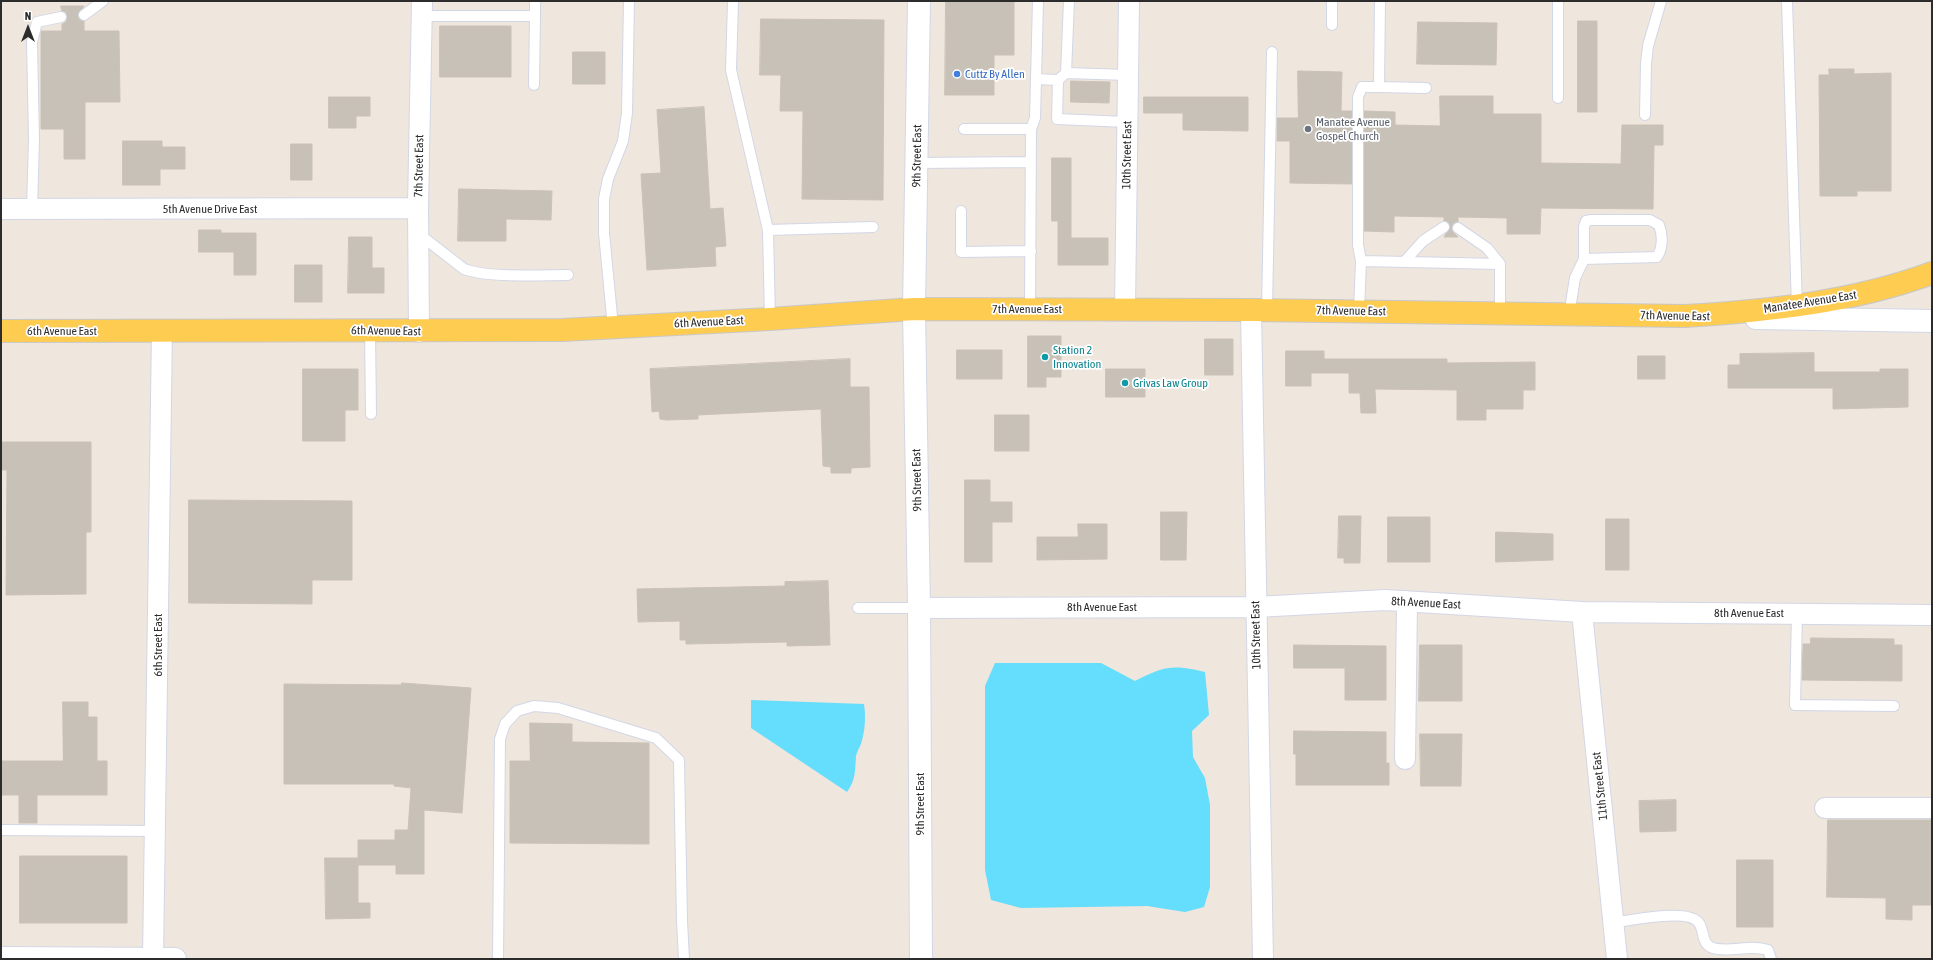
<!DOCTYPE html>
<style>
body{margin:0}
#map{position:relative;width:1933px;height:960px;overflow:hidden;background:#efe6dd;font-family:"Asap Condensed",sans-serif}
canvas{display:block}
.frame{position:absolute;inset:0;border:2px solid #2c2c2c;pointer-events:none}
.north{position:absolute;left:8px;top:8px;width:40px;height:40px;-webkit-text-stroke:3px #fff;paint-order:stroke;rotate:0deg;font-size:11px;font-weight:700;line-height:16px;text-align:center;color:#2c2c2c}
.north::after{content:'';display:block;margin:auto;width:14px;height:18px;background:#2c2c2c;clip-path:polygon(50% 0,100% 100%,50% 72%,0 100%)}
</style>
<div id="map">
<canvas width="1933" height="960"></canvas>
<div class="frame"></div>
<div class="north">N</div>
</div>
<script>
const context = document.querySelector('canvas').getContext('2d');
context.lineJoin = 'round';
function fillPath(path, color) { context.fillStyle = color; context.fill(path, 'evenodd'); }
function trace(path, color, width, dash) { context.strokeStyle = color; context.lineWidth = width; context.lineCap = dash ? 'butt' : 'round'; context.setLineDash(dash || []); context.stroke(path); }
function drawText(font, color, halo, rows, align = 'center') {
  context.font = font + ' "Asap Condensed",sans-serif'; context.lineWidth = 3.5; context.setLineDash([]); context.textBaseline = 'middle'; context.strokeStyle = halo; context.fillStyle = color; for (const [text, x, y, turn = 0] of rows) {
    context.save(); context.translate(x, y); context.rotate((+turn || 0) * Math.PI / 180); context.textAlign = isNaN(turn) ? turn : align; if (halo) context.strokeText(text, 0, 0); context.fillText(text, 0, 0); context.restore();
  }
}
fillPath(new Path2D(`
 M995 663H1101L1135 681C1164 666 1173 664 1205 672L1209 715 1192 731 1193 757 1205 778 1210 805V887L1204 907 1185 912 1147 906 1021 908 991 900 985 870V686Z
 M751 700 864 704C866 717 865 731 861 744 859 748 857 752 856 756 855 770 856 780 847 792L751 728Z`), '#65ddfc');
const building = new Path2D(`
 M946 1H1014V55H994V95H945Z
 M61 6H84L78 15 79 19 84 21V31H119L120 102H85V159H64V129H41V31H62V24L66 22 67 16 66 12 62 11Z
 M761 19 884 20 883 200 802 199 803 111H780L781 75H760Z
 M1578 21H1597V112H1578Z
 M1418 22 1497 23 1496 65 1417 64Z
 M440 26H511V77H440Z
 M573 52H605V84H573Z
 M1829 69H1854V74L1891 73V191H1857V196H1820L1819 75H1829Z
 M1298 71 1342 72 1341 111H1352V184L1290 183V141H1277V118H1298Z
 M1071 81 1110 82 1109 103 1071 102Z
 M1440 96H1493V114H1541V163L1621 164 1622 125H1663V145H1654L1653 209 1541 208 1540 234H1507V218L1458 217V222L1453 224 1452 228V231L1458 237H1444L1450 227 1449 223 1444 221V217L1394 216V232L1364 231V111L1395 112V125L1440 126Z
 M329 97H370V116H356V128H329Z
 M1144 97H1248V131L1183 130V113H1144Z
 M704 107 710 209 723 208 726 246 715 247 716 266 647 270 641 174 661 173 657 110Z
 M123 141H162V147H185V169H160V185H123Z
 M291 144H312V180H291Z
 M1052 158H1071V238H1108V265H1058V221H1052Z
 M459 189 552 191 551 220 506 219V241H458Z
 M199 230H221V233H256V275H234V252H199Z
 M349 237H372V268H384V293H348Z
 M295 265H322V302H295Z
 M1028 336H1061V377H1046V387H1028Z
 M1205 339H1233V375H1205Z
 M957 350H1002V379H957Z
 M1286 351H1324V359H1447V363L1535 362V390H1523V409H1486V420H1457V390L1375 389 1376 413H1361L1360 393H1349V373H1311V386H1286Z
 M1814 353V372H1880V369H1908V407L1833 409V388H1728V365H1740V354Z
 M1638 356H1665V379H1638Z
 M850 359V387H869L870 467 851 468V473H831V467L823 466 821 409 698 415V419L666 420 660 419 659 411 652 412 650 369Z
 M303 369H358V410H345V441H303Z
 M1106 369H1145V397H1106Z
 M995 415H1029V451H995Z
 M2 442H91V532H86V594L6 595 7 470H2Z
 M965 480H990V502H1012V522H992V562H965Z
 M189 500 352 501V580H312V604L189 603Z
 M1161 512H1187L1186 560H1161Z
 M1339 516H1361L1360 563H1344V558H1338Z
 M1388 517H1430V562H1388Z
 M1606 519H1629V570H1606Z
 M1078 524H1107V559L1037 560V537H1078Z
 M1496 532 1553 534V560L1496 562Z
 M828 581 830 645 787 646V642L686 644V640H680V621L638 622 637 589 785 586V582Z
 M1811 638 1894 639V645H1902V681L1802 680 1803 644H1810Z
 M1294 645 1386 646V700H1345V668H1294Z
 M1420 645H1462V701H1419Z
 M402 683 471 688 462 813 424 810V874H396V865H358V840H395V830H408L411 788 394 786V784H284V684L401 685Z
 M63 702H88V717H97V761H107V795H37V823H19V795H1V761H63Z
 M530 723 572 724V742L649 743V844L510 843V761H530Z
 M1294 731 1386 732V763H1389V785H1296V754H1294Z
 M1420 734H1462L1461 786H1421Z
 M1676 800V831L1640 832 1639 801Z
 M1828 820H1932V905H1912V920L1886 919V898L1827 897Z
 M20 856H127V923H20Z
 M325 858H358V903H370V918L326 919Z
 M1737 860H1773V927H1737Z`);
fillPath(building, '#c7c1b8');
trace(building, '#cbc2b6', 1);
const service = new Path2D(`
 M733 1 731 70 768 230 873 227
 M1332 1V25
 M1380 1 1379 87 1426 88
 M1558 1V98
 M1787 1 1797 307
 M84 15 103 1
 M422 16H535V1
 M1066 73 1069 1
 M1036 79 1058 80
 M534 85 535 16
 M1645 115 1646 64 1648 46 1661 1
 M1127 122 1057 119 1058 80 1066 73 1128 75
 M964 129H1031
 M917 163 1031 162
 M32 209 34 139 32 42 37 22 61 17
 M961 211V252L1031 251
 M1458 228 1487 248 1500 264
 M768 230 770 319
 M419 234 464 269C488 278 540 275 568 275
 M1361 261 1358 245V97L1362 87H1379
 M1404 262 1423 241 1444 227
 M1030 309 1031 129 1035 118 1038 1
 M1267 310 1272 52
 M1359 311 1361 261 1500 264V314
 M1569 315 1575 278 1584 259 1657 257C1663 248 1663 235 1659 225L1650 220H1591L1586 221 1584 227V259
 M613 327 604 233V199L608 179 623 141 627 113 629 1
 M370 331 371 414
 M858 608H919
 M1797 613 1795 705 1894 706
 M1 830 155 831
 M1613 923C1631 920 1689 908 1699 923 1705 932 1701 944 1713 948 1729 953 1750 944 1768 950L1771 959
 M498 959 500 739 505 724 517 711 534 706 558 708 656 738 679 760 682 921 684 959`);
const minor = new Path2D(`
 M1 209 418 208
 M1125 309 1129 1
 M1251 310 1263 959
 M419 332 418 208 422 1
 M919 608 1256 607 1385 600 1582 612 1932 615
 M1582 612 1617 959
 M1405 759 1407 601
 M1825 808H1932
 M153 959 162 330`);
const tertiary = new Path2D(`
 M919 1 914 309 919 608 921 959
 M1756 318 1932 321
 M1 958 175 959`);
const primary = new Path2D(`
 M1 331 562 330 770 319 914 309 1251 310 1685 316C1769 311 1853 302 1932 273`);
trace(service, '#d2d7e6', 12);
trace(minor, '#d2d7e6', 22);
trace(tertiary, '#d2d7e6', 24);
trace(primary, '#c8c8c8', 24);
trace(service, '#fff', 10);
trace(minor, '#fff', 20);
trace(tertiary, '#fff', 22);
trace(primary, '#ffcc52', 22);
for (const [x, y, r, color] of [
 [957,74,4,"#3f7fe0"],
 [1308,129,4,"#6b7280"],
 [1045,357,4,"#0f9aa8"],
 [1125,383,4,"#0f9aa8"]
]) { const dot = new Path2D(); dot.arc(x, y, r, 0, 2 * Math.PI); context.fillStyle = color; context.fill(dot); trace(dot, '#fff', 1.5); }
drawText('12px', '#366cbe', '#fff', [
 ["Cuttz By Allen",965,74]
], 'left');
drawText('12px', '#5b616d', '#fff', [
 ["Manatee Avenue",1316,122],
 ["Gospel Church",1316,136]
], 'left');
drawText('12px', '#2c2c2c', '#fff', [
 ["10th Street East",1127,155,-89],
 ["9th Street East",917,156,-89],
 ["7th Street East",419,166,-89],
 ["5th Avenue Drive East",210,209],
 ["Manatee Avenue East",1810,302,-9],
 ["7th Avenue East",1027,309],
 ["7th Avenue East",1351,311,1],
 ["7th Avenue East",1675,316,1],
 ["6th Avenue East",709,322,-3],
 ["6th Avenue East",62,331],
 ["6th Avenue East",386,331,1],
 ["9th Street East",917,480,-91],
 ["8th Avenue East",1426,603,3],
 ["8th Avenue East",1102,607],
 ["8th Avenue East",1749,613],
 ["10th Street East",1256,635,-91],
 ["6th Street East",158,645,-90],
 ["11th Street East",1600,786,-96],
 ["9th Street East",920,804,-90]
]);
drawText('12px', '#0d838f', '#fff', [
 ["Station 2",1053,350],
 ["Innovation",1053,364],
 ["Grivas Law Group",1133,383]
], 'left');
</script>
